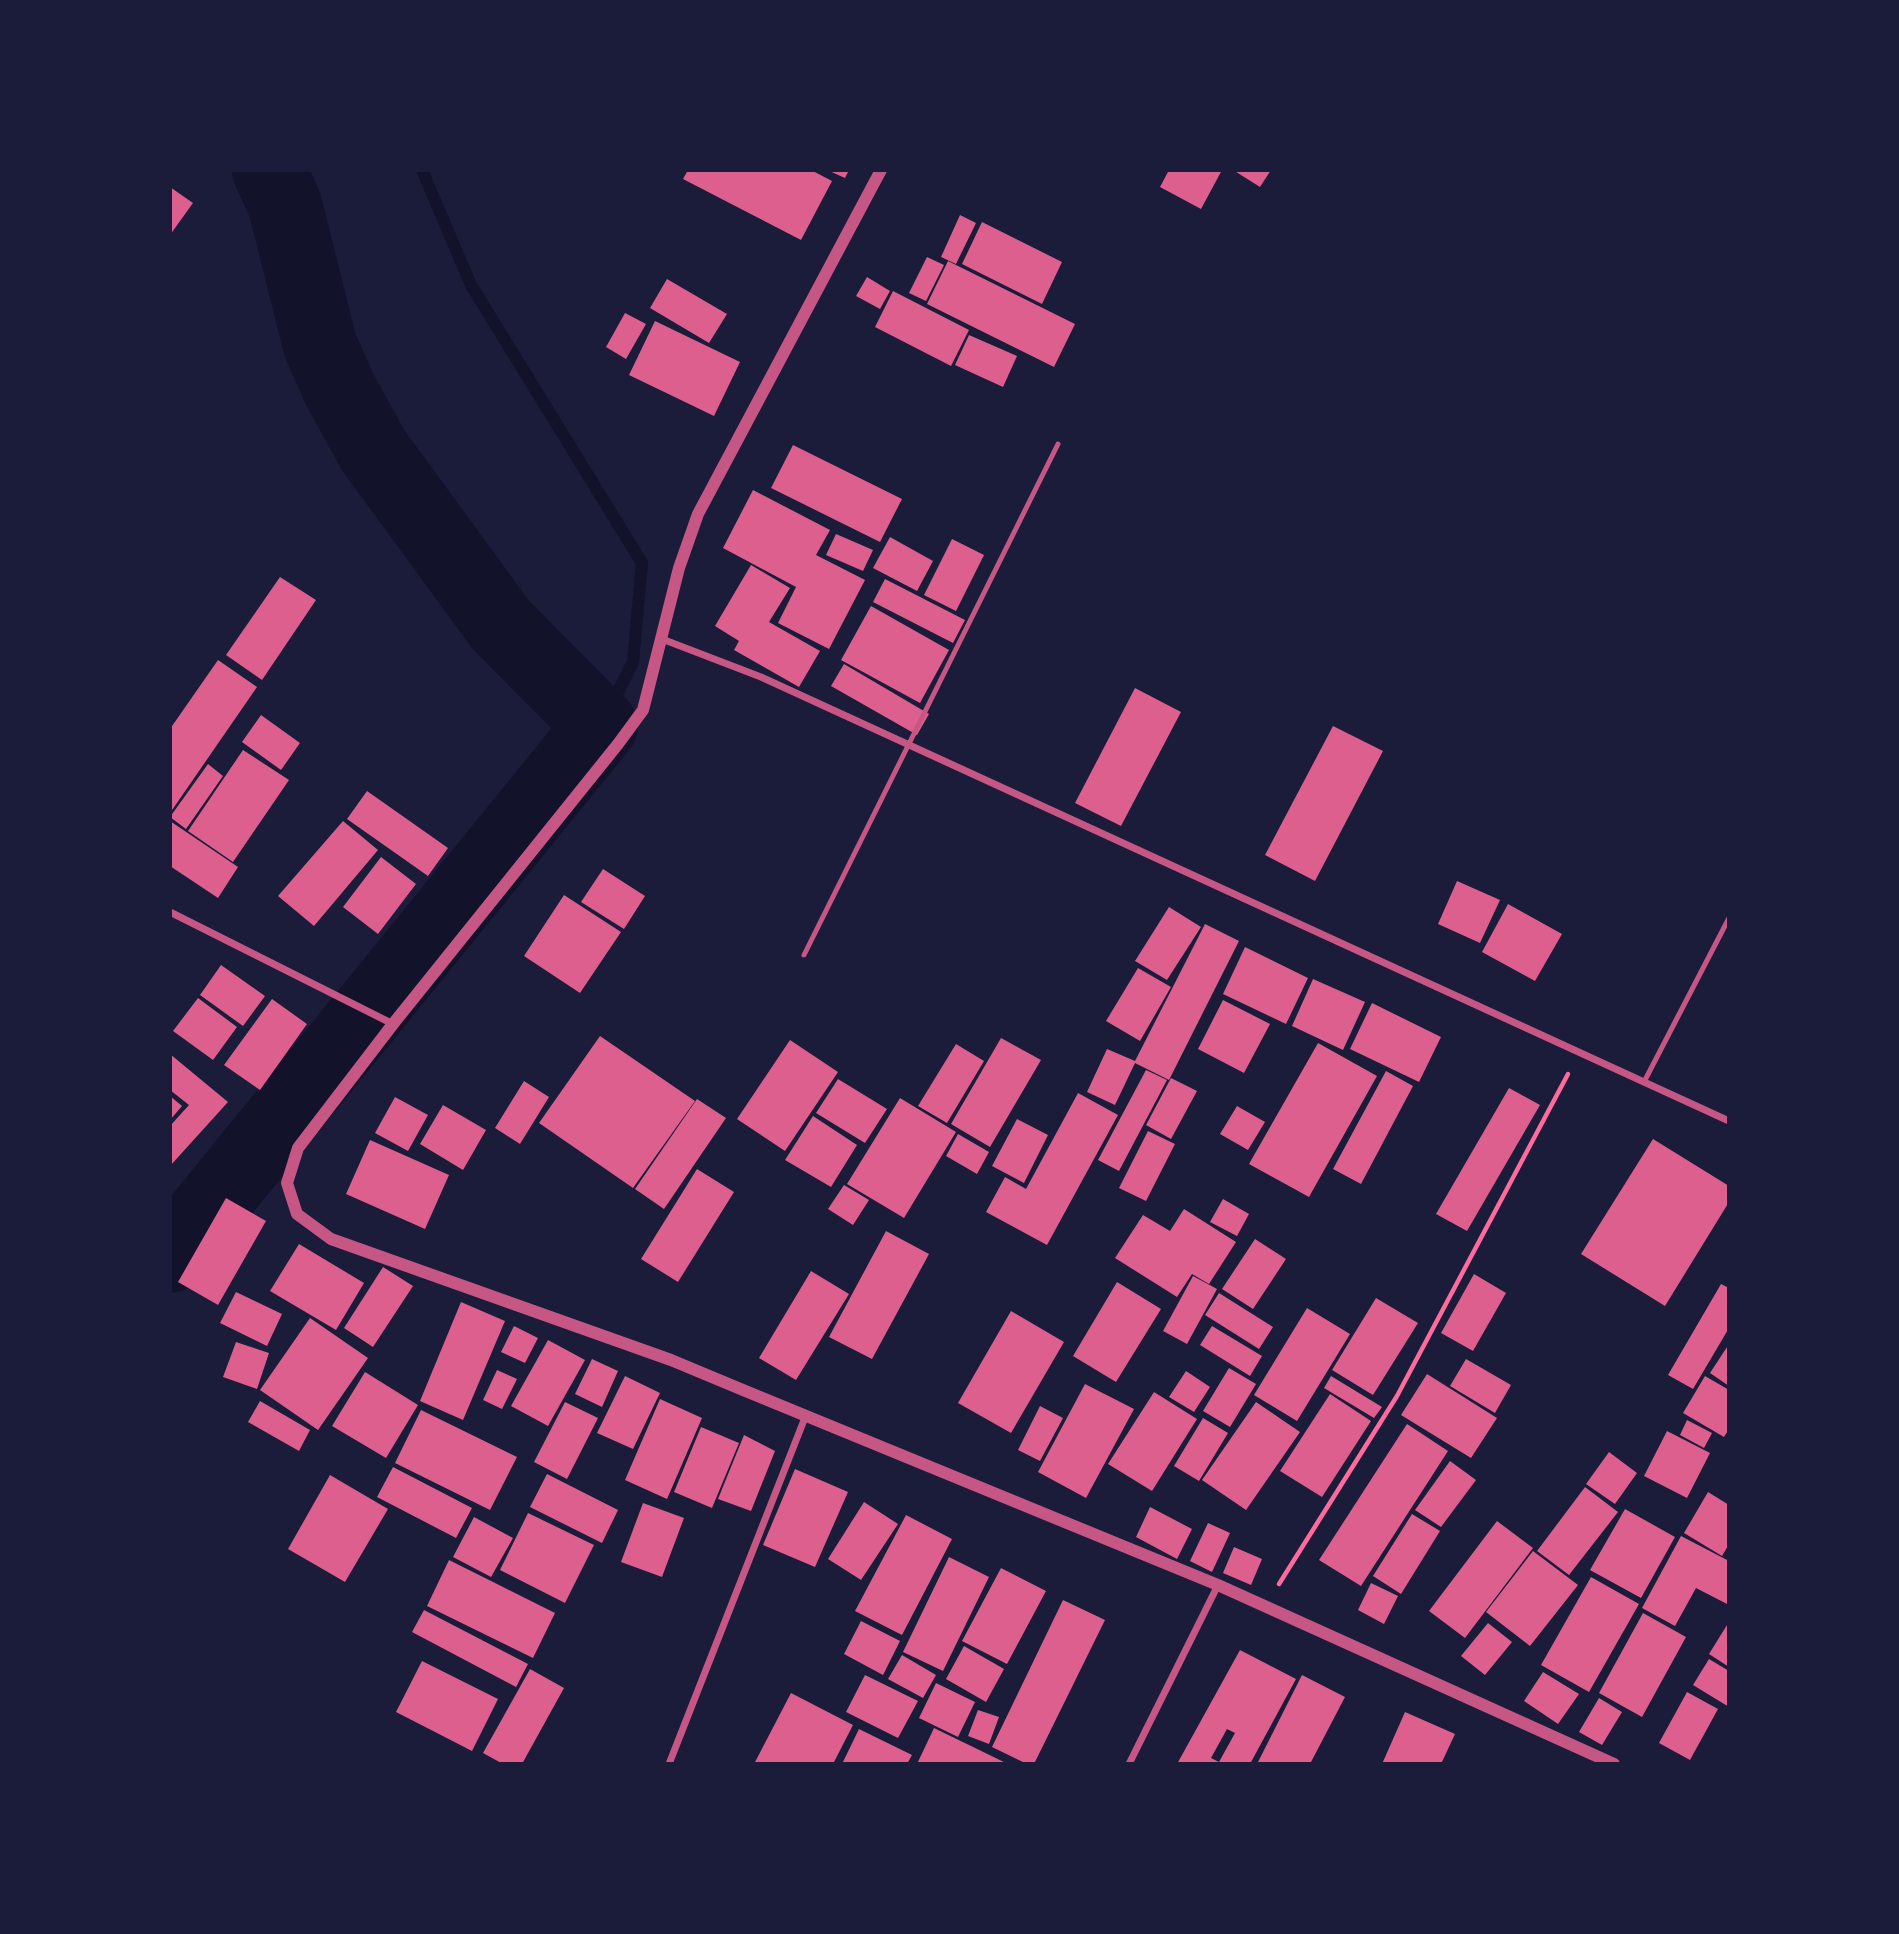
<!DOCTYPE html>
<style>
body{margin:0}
#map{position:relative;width:1899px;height:1934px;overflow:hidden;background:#1b1b3a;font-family:Karla,sans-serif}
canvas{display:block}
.frame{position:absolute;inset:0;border:172px solid #1b1b3a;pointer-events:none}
</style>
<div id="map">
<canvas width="1899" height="1934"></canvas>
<div class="frame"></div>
</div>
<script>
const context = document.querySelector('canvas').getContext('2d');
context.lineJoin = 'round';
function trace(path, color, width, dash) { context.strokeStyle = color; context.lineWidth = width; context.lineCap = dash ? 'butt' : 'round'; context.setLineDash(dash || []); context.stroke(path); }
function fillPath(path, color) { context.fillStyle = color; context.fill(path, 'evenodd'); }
trace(new Path2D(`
 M422 170 471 285 642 563 633 662 601 726`), '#12122b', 12);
trace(new Path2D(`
 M170 1256 601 726 501 625 373 450 340 390 320 345 285 205 269 170`), '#12122b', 74);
fillPath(new Path2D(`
 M688 170H811L832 181 801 240 683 179Z
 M827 170H849L845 178Z
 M1169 170H1222L1201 209 1160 187Z
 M1233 170H1271L1260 187Z
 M170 187 193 203 170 235Z
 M960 215 976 223 956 264 941 257Z
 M982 222 1062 262 1042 304 962 264Z
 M927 257 944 265 926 301 909 293Z
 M948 261 1075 324 1054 367 927 304Z
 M867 277 890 291 880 309 856 296Z
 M667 279 727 314 709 343 650 308Z
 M893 291 969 330 951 366 875 327Z
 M625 313 646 324 626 359 606 347Z
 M655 321 740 362 714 416 629 375Z
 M969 335 1017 356 1003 387 955 365Z
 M793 445 902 499 880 542 771 488Z
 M753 490 830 530 816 555 865 580 829 649 778 623 796 587 723 548Z
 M836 534 873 550 863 571 826 555Z
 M890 537 933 561 917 591 873 568Z
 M952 539 984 555 956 611 924 595Z
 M751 565 790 588 769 622 820 651 799 687 734 650 739 641 715 626Z
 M280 577 316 600 262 680 226 655Z
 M885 579 965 620 953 643 873 602Z
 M871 606 949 650 920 703 841 660Z
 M218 660 257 687 170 813V729Z
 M844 664 929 714 917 735 831 686Z
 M1135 688 1181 712 1121 826 1075 803Z
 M261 715 300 743 281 770 242 742Z
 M1333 726 1383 751 1315 881 1265 855Z
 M243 750 289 780 233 862 188 831Z
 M208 764 223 776 186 829 170 817Z
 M367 791 448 848 428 876 347 819Z
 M170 821 238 867 218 898 170 866Z
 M343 821 378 850 314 926 278 896Z
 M381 857 416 884 378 934 343 907Z
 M603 869 645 896 624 929 581 902Z
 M1457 881 1500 900 1480 943 1438 924Z
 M564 895 621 932 580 993 524 956Z
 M1508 904 1562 934 1535 981 1482 952Z
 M1169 907 1201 927 1167 980 1135 961Z
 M1205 924 1239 941 1169 1080 1135 1063 1115 1105 1087 1092 1107 1049 1135 1061Z
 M1245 947 1308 978 1286 1024 1223 994Z
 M221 965 265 996 243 1026 200 995Z
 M1138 968 1171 987 1140 1041 1106 1021Z
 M1313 979 1365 1002 1343 1050 1292 1026Z
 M198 998 237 1027 213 1060 173 1031Z
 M272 999 307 1024 260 1090 224 1065Z
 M1223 1000 1270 1024 1244 1073 1198 1049Z
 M1372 1003 1441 1037 1419 1082 1350 1049Z
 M600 1036 695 1101 633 1188 539 1123Z
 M1001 1038 1041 1060 990 1147 951 1124Z
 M790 1040 838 1072 785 1151 737 1119Z
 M1318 1043 1377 1076 1309 1197 1249 1164Z
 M956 1044 984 1061 947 1123 918 1106Z
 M170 1054 228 1102 170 1166V1126L189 1105 170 1090Z
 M1146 1070 1167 1080 1119 1171 1098 1160Z
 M1386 1071 1413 1086 1361 1184 1333 1169Z
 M1171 1078 1197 1091 1171 1139 1146 1125Z
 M838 1079 887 1109 865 1143 816 1113Z
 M524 1081 549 1097 520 1144 495 1128Z
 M1509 1088 1540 1105 1467 1231 1436 1214Z
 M1078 1093 1118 1115 1047 1245 986 1212 1005 1177 1026 1189Z
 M170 1096 182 1106 170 1120Z
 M395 1097 428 1115 408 1151 375 1133Z
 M900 1098 956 1132 904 1218 847 1184Z
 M697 1099 726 1118 664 1209 635 1189Z
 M443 1105 486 1130 463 1170 420 1144Z
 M1237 1106 1265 1122 1248 1150 1220 1134Z
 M813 1116 857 1145 831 1187 785 1160Z
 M1017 1119 1048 1135 1024 1183 992 1166Z
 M1148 1131 1175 1144 1146 1201 1119 1188Z
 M958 1134 989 1152 977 1174 946 1156Z
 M1653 1139 1729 1186V1202L1665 1306 1581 1254Z
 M370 1140 449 1175 425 1229 346 1194Z
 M697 1169 734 1192 678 1282 641 1259Z
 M844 1185 869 1200 853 1225 828 1209Z
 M226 1198 266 1221 218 1305 178 1282Z
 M1223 1199 1249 1214 1237 1236 1210 1222Z
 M1184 1209 1236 1242 1209 1284 1192 1274 1177 1297 1115 1258 1143 1215 1170 1231Z
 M886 1231 929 1254 872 1359 829 1337Z
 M1255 1239 1286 1259 1253 1309 1222 1289Z
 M299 1244 364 1283 336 1330 270 1291Z
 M383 1267 413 1286 373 1347 344 1328Z
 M811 1271 849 1294 796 1380 759 1358Z
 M1474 1274 1506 1293 1473 1351 1441 1333Z
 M1193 1276 1217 1289 1187 1344 1163 1331Z
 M1117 1282 1161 1309 1116 1382 1073 1356Z
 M1721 1284 1729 1288V1328L1693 1389 1668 1375Z
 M236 1292 282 1314 267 1346 220 1323Z
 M1219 1293 1273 1327 1259 1349 1205 1315Z
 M1376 1298 1418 1323 1373 1395 1332 1370Z
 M461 1302 505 1321 463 1420 420 1401Z
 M1307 1308 1350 1334 1297 1421 1254 1395Z
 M1011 1311 1064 1342 1011 1433 958 1403Z
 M310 1318 368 1358 318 1430 260 1390Z
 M514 1326 538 1338 525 1363 501 1352Z
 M1212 1326 1262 1356 1250 1376 1200 1345Z
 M548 1340 585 1360 548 1426 511 1406Z
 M236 1342 269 1353 257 1389 223 1377Z
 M1729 1344V1386L1710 1373Z
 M592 1359 618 1371 602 1407 575 1394Z
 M1466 1359 1511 1385 1495 1413 1450 1386Z
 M1229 1368 1256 1384 1230 1427 1203 1411Z
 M497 1370 517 1379 502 1409 483 1400Z
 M1186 1371 1210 1387 1194 1412 1169 1397Z
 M365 1372 418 1405 386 1458 332 1426Z
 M1427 1374 1497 1418 1471 1458 1401 1415Z
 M625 1376 660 1393 633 1449 597 1433Z
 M1331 1376 1382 1407 1374 1418 1324 1388Z
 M1705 1376 1729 1390V1429L1724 1437 1683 1413Z
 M1085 1384 1134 1409 1086 1498 1038 1472Z
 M1154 1392 1197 1419 1152 1491 1108 1464Z
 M1330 1394 1371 1421 1322 1497 1280 1471Z
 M660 1399 702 1418 667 1499 625 1480Z
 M260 1401 310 1430 299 1451 248 1422Z
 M565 1402 598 1418 567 1479 534 1462Z
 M1256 1402 1300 1432 1246 1510 1202 1480Z
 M1040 1406 1063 1418 1040 1461 1018 1450Z
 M421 1410 517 1457 490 1510 395 1463Z
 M1203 1418 1228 1433 1199 1481 1174 1466Z
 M1687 1420 1712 1433 1704 1448 1680 1435Z
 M1407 1424 1448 1451 1361 1586 1319 1560Z
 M701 1427 739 1443 712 1508 674 1492Z
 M1667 1431 1710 1453 1687 1498 1644 1476Z
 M744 1435 775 1451 751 1511 718 1499Z
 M1609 1452 1637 1473 1615 1504 1586 1484Z
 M1450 1461 1476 1480 1441 1527 1415 1510Z
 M393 1467 472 1508 456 1538 377 1497Z
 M795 1469 848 1492 815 1567 763 1545Z
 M547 1474 618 1510 602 1543 530 1507Z
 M330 1475 388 1509 345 1582 288 1549Z
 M1585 1487 1618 1512 1569 1575 1537 1551Z
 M1708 1492 1729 1505V1544L1722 1556 1684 1533Z
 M864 1502 898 1524 861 1580 828 1559Z
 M643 1503 684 1518 662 1577 621 1562Z
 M1150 1507 1192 1529 1177 1559 1136 1537Z
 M1625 1509 1675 1537 1641 1598 1590 1570Z
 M528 1513 594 1545 565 1603 500 1570Z
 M1412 1514 1440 1531 1401 1594 1373 1576Z
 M906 1515 952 1539 902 1635 855 1611Z
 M474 1517 513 1538 491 1577 453 1557Z
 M1497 1521 1533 1548 1465 1638 1429 1611Z
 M1208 1523 1230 1533 1212 1572 1190 1561Z
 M1681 1536 1729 1561V1605L1696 1588 1675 1626 1642 1608Z
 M1234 1547 1262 1559 1251 1585 1223 1573Z
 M1533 1551 1578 1585 1530 1646 1486 1612Z
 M949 1557 989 1577 943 1671 903 1652Z
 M449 1560 555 1613 533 1658 427 1606Z
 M1001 1568 1046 1591 1007 1664 962 1641Z
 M1591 1577 1639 1604 1589 1692 1541 1665Z
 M1371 1583 1398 1596 1384 1624 1358 1610Z
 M1063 1600 1105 1620 1034 1764H1027L992 1747Z
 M424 1610 528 1664 516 1687 412 1632Z
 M1643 1613 1686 1637 1642 1717 1599 1693Z
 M861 1621 900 1641 883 1675 844 1654Z
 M1488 1623 1512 1642 1485 1675 1461 1656Z
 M1727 1625 1729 1627V1667L1709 1654Z
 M964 1646 1004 1669 986 1702 946 1679Z
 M1240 1650 1296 1679 1250 1764H1177ZM1227 1729 1235 1733 1219 1762 1211 1758Z
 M902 1655 936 1675 923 1698 888 1679Z
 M1709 1659 1729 1671V1707L1693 1685Z
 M422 1661 498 1699 472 1751 396 1712Z
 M530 1669 564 1688 522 1764H503L483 1753Z
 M1543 1672 1579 1694 1558 1724 1524 1701Z
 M865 1675 918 1701 898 1738 846 1712Z
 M1302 1675 1345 1697 1310 1764H1263L1258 1762Z
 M936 1683 975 1702 958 1737 919 1718Z
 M1687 1692 1718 1709 1690 1760 1659 1743Z
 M791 1693 853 1725 833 1764H754Z
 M1599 1698 1622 1712 1602 1745 1579 1732Z
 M978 1710 999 1717 989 1744 968 1736Z
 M1405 1712 1455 1734 1441 1764H1382Z
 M934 1728 1008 1764H917Z
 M859 1729 912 1755 907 1764H842Z`), '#dd5f8e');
trace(new Path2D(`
 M1279 1584 1397 1396 1568 1074`), '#ff6b9d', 4.5);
trace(new Path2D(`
 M804 955 1058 444
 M1644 1082 1729 918`), '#c65784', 5);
trace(new Path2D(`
 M662 639 761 677 1729 1121
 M170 912 393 1024
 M669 1764 806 1415
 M1129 1764 1218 1585`), '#c65784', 7);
trace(new Path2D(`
 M881 170 698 514 679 568 643 710 618 744 393 1024 298 1148 287 1183 297 1214 331 1239 671 1360 743 1390 1218 1585 1614 1764`), '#c65784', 12);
</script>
